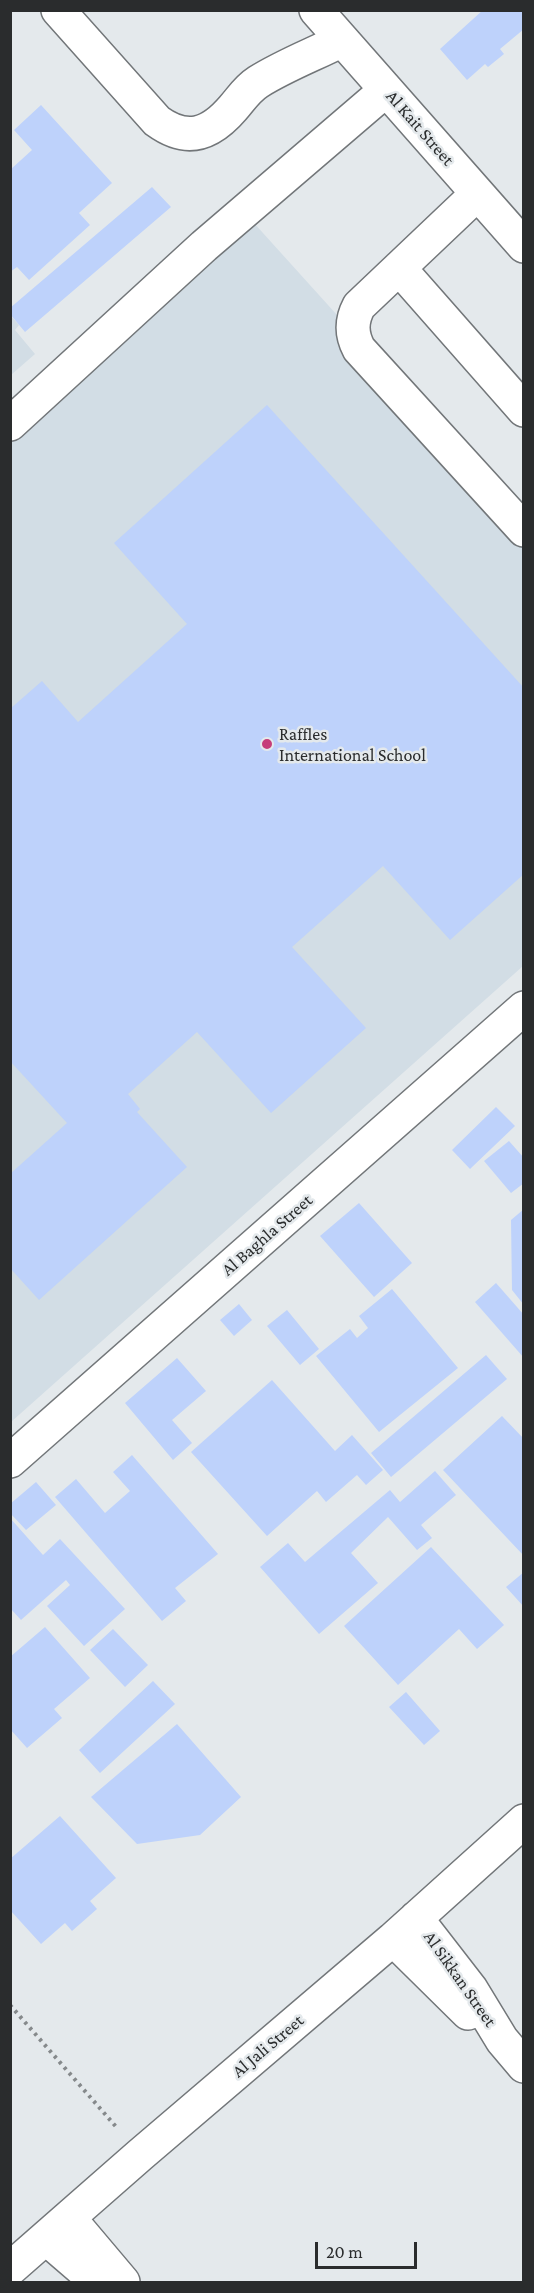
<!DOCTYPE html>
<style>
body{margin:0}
#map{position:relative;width:534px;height:2293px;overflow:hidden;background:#e4e9ec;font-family:"Crimson Pro",serif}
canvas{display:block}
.frame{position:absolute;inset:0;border:12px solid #2a2c2d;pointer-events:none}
.scale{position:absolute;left:315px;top:2242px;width:102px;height:27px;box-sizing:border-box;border:3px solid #2a2c2d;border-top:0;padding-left:8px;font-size:18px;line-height:21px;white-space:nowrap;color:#2a2c2d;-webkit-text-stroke:4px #e4e9ec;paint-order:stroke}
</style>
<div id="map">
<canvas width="534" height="2293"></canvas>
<div class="frame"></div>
<div class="scale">20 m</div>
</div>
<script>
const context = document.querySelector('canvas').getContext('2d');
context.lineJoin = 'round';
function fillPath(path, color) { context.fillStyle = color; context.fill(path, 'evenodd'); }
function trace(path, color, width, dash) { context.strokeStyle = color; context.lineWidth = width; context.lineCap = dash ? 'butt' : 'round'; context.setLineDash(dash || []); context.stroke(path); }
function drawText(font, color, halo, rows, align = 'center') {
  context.font = font + ' "Crimson Pro",serif'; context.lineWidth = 5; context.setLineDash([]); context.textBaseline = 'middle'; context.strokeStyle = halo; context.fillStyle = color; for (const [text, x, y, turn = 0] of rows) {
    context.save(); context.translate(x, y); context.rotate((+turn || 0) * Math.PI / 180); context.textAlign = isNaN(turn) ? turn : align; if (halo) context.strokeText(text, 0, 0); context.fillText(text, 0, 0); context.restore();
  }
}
fillPath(new Path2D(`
 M244 212 524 522 523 966 11 1422 10 423Z
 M11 316 19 325 15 330 35 354 11 375Z`), '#d2dde5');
fillPath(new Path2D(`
 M483 10H522L524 29 500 49 504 54 488 67 485 64 467 80 440 49Z
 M41 105 112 183 79 213 90 225 29 280 17 267 10 272V170L32 150 14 130Z
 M152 187 171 207 25 332 10 314V308Z
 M267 405 524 688V874L450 940 383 866 292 947 366 1028 271 1113 197 1032 128 1094 140 1109 137 1112 187 1167 39 1300 10 1268V1174L67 1123 10 1061V709L42 681 78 722 187 624 114 543Z
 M496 1107 515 1126 470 1169 452 1150Z
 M509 1141 524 1158V1183L511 1193 484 1161Z
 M359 1203 412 1263 374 1297 320 1236Z
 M524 1209V1305L512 1290 511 1220Z
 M496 1283 524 1315V1358L475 1302Z
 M392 1289 458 1368 379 1432 316 1356 350 1329 357 1338 368 1328 359 1316Z
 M239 1304 252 1320 234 1336 220 1320Z
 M287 1310 319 1349 300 1365 267 1326Z
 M486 1355 507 1379 391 1477 371 1453Z
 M177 1358 206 1391 172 1420 192 1443 173 1460 125 1403Z
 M272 1380 335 1451 352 1435 383 1470 366 1485 357 1475 326 1502 317 1491 267 1536 191 1452Z
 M502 1416 524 1439V1556L443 1470Z
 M132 1455 218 1554 175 1588 186 1601 162 1621 55 1497 76 1479 105 1513 130 1491 113 1472Z
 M435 1471 456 1495 421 1525 432 1538 417 1550 388 1517 351 1553 378 1583 319 1634 260 1567 288 1543 305 1562 390 1490 400 1502Z
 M36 1482 56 1505 26 1530 10 1513V1504Z
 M10 1518 43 1555 60 1539 125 1609 84 1646 47 1606 70 1585 66 1580 21 1620 10 1608Z
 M431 1547 504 1625 477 1649 459 1629 398 1685 344 1626Z
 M524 1572V1607L506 1587Z
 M45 1627 90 1678 54 1709 62 1718 27 1748 10 1729V1657Z
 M113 1629 148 1665 125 1687 90 1650Z
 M153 1681 175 1704 100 1773 79 1750Z
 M406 1692 440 1731 424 1745 389 1707Z
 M177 1724 241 1797 200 1835 137 1844 91 1797Z
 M60 1816 116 1878 90 1901 97 1909 72 1931 65 1923 41 1944 10 1910V1859Z`), '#bed2fb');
const minor = new Path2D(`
 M58 10 157 121C186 142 209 136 233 108 241 99 247 89 258 82 285 65 315 54 342 40
 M316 10 524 246
 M477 194 359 306C351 321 351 334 359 349L524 530
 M399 268 524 410
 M10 424 204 246 386 90
 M10 1461 524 1008
 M416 1918 471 1989 502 2040 524 2066
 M393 1939 468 2013
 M69 2218 123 2282
 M46 2238 97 2282
 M10 2269 140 2155 393 1939 524 1821`);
trace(minor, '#727679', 36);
trace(new Path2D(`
 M10 2005 118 2129`), '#85898b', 4, [3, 4.5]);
trace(minor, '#fff', 33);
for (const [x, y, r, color] of [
 [267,744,6,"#c63e7a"]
]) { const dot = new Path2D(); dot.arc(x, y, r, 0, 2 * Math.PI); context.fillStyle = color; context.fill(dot); trace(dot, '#e4e9ec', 2); }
drawText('18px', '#2a2c2d', '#e4e9ec', [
 ["Al Kait Street",420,128,49],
 ["Al Baghla Street",267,1235,-41],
 ["Al Sikkan Street",460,1979,55],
 ["Al Jali Street",268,2046,-40]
]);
drawText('18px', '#2a2c2d', '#e4e9ec', [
 ["Raffles",279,734],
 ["International School",279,755]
], 'left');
</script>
